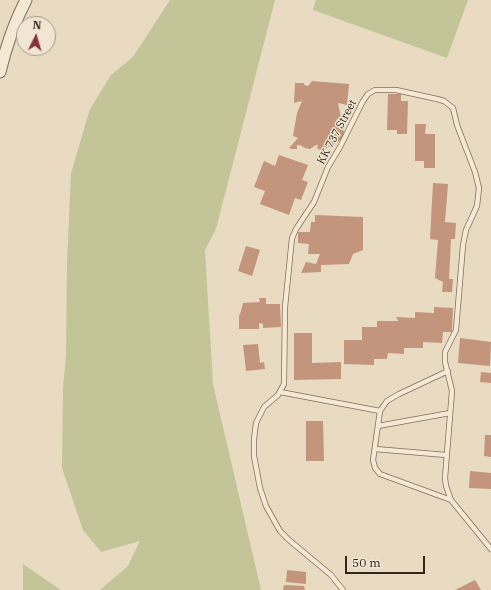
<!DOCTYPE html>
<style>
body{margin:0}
#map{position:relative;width:491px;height:590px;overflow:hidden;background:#e8dbc2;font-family:"IBM Plex Serif",serif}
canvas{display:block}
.north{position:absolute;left:16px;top:16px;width:40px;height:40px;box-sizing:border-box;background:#f1e6d1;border:1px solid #a59989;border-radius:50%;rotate:5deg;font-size:11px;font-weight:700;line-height:16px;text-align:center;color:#32261e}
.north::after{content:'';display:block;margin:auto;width:14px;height:18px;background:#893238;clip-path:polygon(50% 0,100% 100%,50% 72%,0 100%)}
.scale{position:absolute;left:345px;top:556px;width:80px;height:18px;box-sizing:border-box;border:2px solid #32261e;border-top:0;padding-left:5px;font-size:12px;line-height:14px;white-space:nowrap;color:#32261e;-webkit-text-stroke:3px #f1e6d1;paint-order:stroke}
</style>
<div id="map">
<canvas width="491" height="590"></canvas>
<div class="north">N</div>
<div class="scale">50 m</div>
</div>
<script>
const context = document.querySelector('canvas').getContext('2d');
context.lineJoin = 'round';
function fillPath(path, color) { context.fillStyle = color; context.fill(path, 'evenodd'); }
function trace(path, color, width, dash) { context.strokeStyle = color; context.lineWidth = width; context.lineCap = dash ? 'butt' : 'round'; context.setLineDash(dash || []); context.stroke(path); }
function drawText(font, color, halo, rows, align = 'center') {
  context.font = font + ' "IBM Plex Serif",serif'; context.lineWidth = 3; context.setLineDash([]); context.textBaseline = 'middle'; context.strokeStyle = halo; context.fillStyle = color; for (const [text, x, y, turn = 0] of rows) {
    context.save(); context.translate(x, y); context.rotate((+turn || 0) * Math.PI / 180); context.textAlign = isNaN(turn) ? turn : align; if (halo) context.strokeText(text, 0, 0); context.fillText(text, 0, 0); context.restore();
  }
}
fillPath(new Path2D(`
 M170 0H275L216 229 205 250 213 384 261 590H100L128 566 140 541 101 552 83 530 62 468 63 388 66 355 67 263 71 173 90 109 111 75 133 57Z
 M316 0H468L447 58 313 10Z
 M23 564 61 590H23Z`), '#c3c598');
fillPath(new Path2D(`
 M312 81 349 84 347 105 338 103 345 137 333 145 324 149 320 150 317 148 318 145H316L310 149 305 148 300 145H297V149H292L289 148 298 138 293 136 297 113 302 101 294 103 295 83H304V85L308 86Z
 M388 94H401V101H408L407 134H397V130H387Z
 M415 124H426L425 134H435V168H424V161H415Z
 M279 155 308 165 302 180 308 182 301 200 295 198 289 215 260 204 265 191 254 187 264 161 275 166Z
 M433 183 448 184 445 222 456 223 455 239H451L449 279H453L452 292H442L443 282 435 278 438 240 430 239Z
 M315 215 363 217V250L353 254 349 264 321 265V272L301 273 306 262 316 264 320 254H308L309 244 298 243V232H310L311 222H315Z
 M246 246 260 250 252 276 238 271Z
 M259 298H266V304H280L281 327 263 328V324L259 323V329H239V316L241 311 243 303 260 302Z
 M434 307 453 308 452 332H443L442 343 423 342V348H404V354L388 353 387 359H374V365L344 364V340H362V327H377V321H398L396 317 415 318V312L434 313Z
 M294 333H312V363L341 362V379L294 380Z
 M460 338 491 342 490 366 458 363Z
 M258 344 260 363 264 362 265 369 246 371 243 345Z
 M481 372 491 373V383L480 382Z
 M306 421H323L324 461H306Z
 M485 435H491V457L484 456Z
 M470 471 491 473V489L469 488Z
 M287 570 306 572V584L286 582Z
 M475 580 481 590H455Z
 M284 585 304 586 305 590H283Z`), '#c3957c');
const service = new Path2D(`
 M448 371 399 394 387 401 380 411 373 460 375 468 380 474 451 500
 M280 392 380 411
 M378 426 450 413
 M375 449 446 455
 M343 590 331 575 289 540 280 531 266 506 260 488 254 456V439L256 423 264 407 278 395 284 384 285 307 292 238 296 229 314 202 328 167 340 147 363 101 368 94 375 90H396L437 99 444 101 453 108 457 125 475 172 479 188 477 206 466 230 463 245 456 330 445 352V362L452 391 445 478 446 486 451 500 491 549`);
const tertiary = new Path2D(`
 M0 72C6 47 14 23 26 0`);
trace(service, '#806d5b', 6);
trace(tertiary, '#806d5b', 13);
trace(service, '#f4e9d4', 4.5);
trace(tertiary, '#f4e9d4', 11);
drawText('11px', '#32261e', '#f1e6d1', [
 ["KK 737 Street",337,132,-62]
]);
</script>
